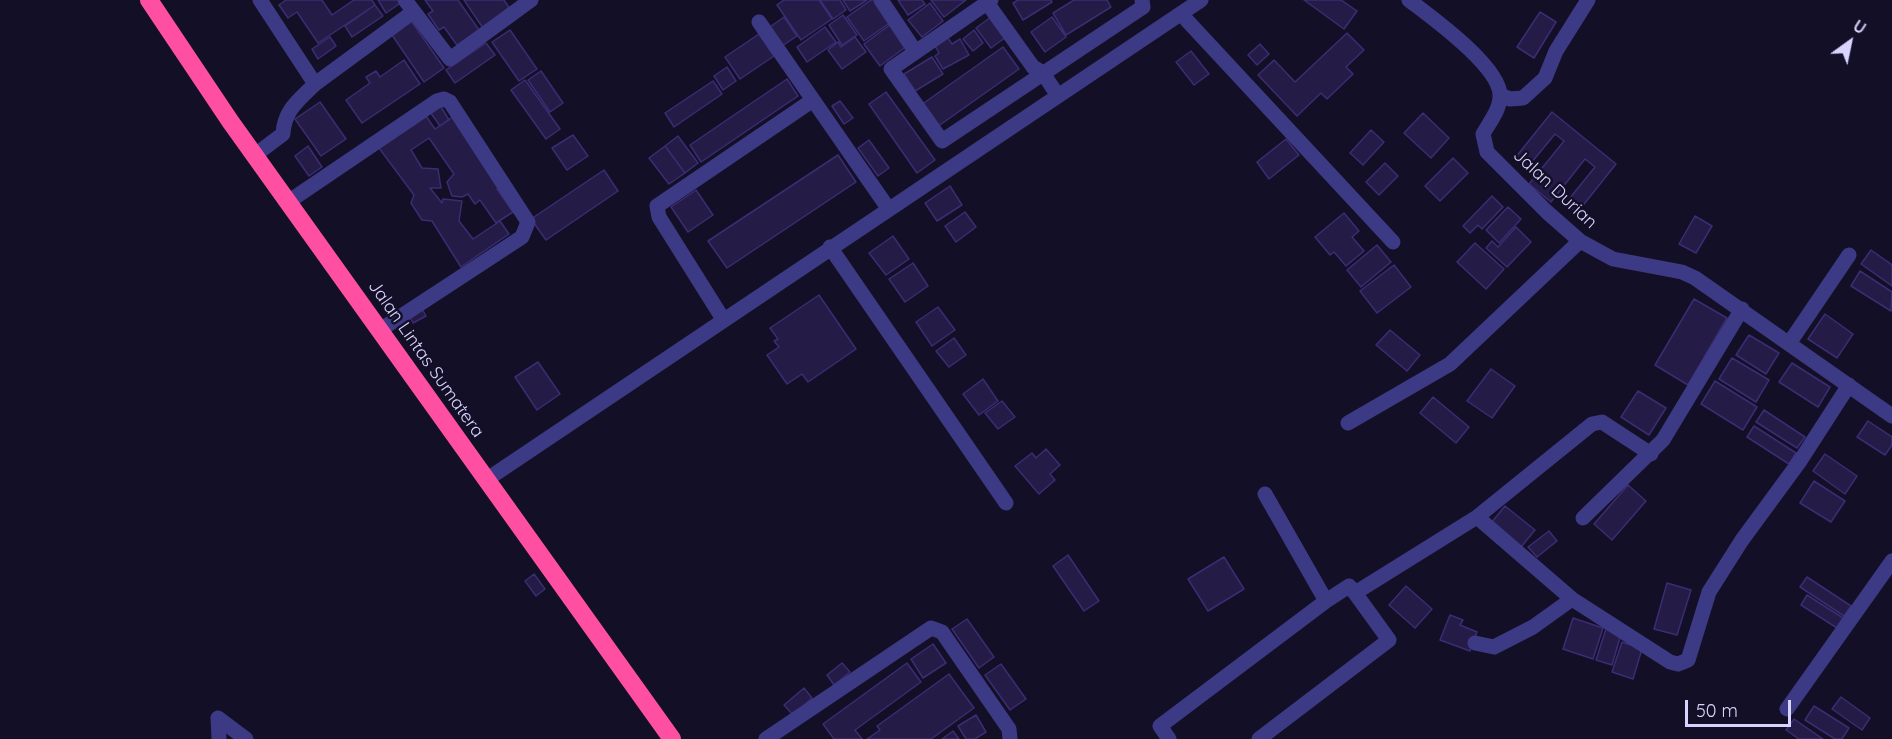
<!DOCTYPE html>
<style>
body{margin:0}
#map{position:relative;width:1892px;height:739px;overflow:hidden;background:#130f26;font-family:Quicksand,sans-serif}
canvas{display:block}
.north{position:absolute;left:1820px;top:12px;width:60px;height:60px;-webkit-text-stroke:4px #130f26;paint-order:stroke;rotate:33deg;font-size:16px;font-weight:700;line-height:24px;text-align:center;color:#d9d4ff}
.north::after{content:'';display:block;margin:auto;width:21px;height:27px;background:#d9d4ff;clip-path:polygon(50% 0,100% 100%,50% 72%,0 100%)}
.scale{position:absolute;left:1685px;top:700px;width:106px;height:27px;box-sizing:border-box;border:3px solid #d9d4ff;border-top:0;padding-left:8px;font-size:18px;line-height:21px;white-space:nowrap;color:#d9d4ff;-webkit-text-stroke:4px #130f26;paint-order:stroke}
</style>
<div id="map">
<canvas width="1892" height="739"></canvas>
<div class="north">U</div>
<div class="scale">50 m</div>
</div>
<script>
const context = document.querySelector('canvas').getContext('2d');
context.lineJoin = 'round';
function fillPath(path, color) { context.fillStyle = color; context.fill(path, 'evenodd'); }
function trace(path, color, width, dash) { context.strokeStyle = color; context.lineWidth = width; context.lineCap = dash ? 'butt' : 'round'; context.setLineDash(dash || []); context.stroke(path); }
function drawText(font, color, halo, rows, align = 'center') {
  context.font = font + ' Quicksand,sans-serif'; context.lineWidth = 5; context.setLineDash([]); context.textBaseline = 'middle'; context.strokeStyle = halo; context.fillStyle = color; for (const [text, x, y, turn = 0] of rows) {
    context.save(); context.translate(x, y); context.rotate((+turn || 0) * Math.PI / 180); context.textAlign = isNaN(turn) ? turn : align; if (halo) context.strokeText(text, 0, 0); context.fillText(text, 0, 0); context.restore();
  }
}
const building = new Path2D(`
 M286 0H322L332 15 354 0H372L375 5 318 43 297 12 288 18 279 5Z
 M378 0H400L402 2 386 13Z
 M425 0H458L479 30 457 45 444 27 439 30 428 14 433 11Z
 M464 0H504L510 9 483 28Z
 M784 0H819L832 19 801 40 777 5Z
 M820 0H840L846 10 833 19Z
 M843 0H867L850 11Z
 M871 0H875L891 22 864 41 847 17Z
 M898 0H922L925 4 908 15Z
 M931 0H966L944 17Z
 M1018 0H1051L1052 2 1023 20 1013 3Z
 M1074 0H1107L1111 7 1066 35 1053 13Z
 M1304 0H1341L1357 11 1344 29Z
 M930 3 943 21 922 37 908 20Z
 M375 5 383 16 352 37 345 26Z
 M1540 12 1556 22 1534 58 1517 47Z
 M843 15 857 35 842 45 829 25Z
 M784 17 797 36 779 48 767 29Z
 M991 17 1006 37 991 48 976 28Z
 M1052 17 1066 37 1045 52 1031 32Z
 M410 19 444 68 424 82 390 32Z
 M891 24 907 46 880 66 864 44Z
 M825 27 836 42 807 62 797 47Z
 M510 30 537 69 519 81 492 42Z
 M974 30 983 43 973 51 963 39Z
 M1347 33 1364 50 1346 67 1353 74 1327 99 1321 93 1297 116 1258 75 1274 60 1295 82Z
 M759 34 774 56 740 79 725 57Z
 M330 37 336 46 318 59 312 49Z
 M855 37 866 52 842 69 828 50 838 42 841 47Z
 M947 37 952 44 960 39 969 55 943 69 935 56 939 53 934 44Z
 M486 43 495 55 455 83 446 70Z
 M1260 44 1269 54 1257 65 1248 55Z
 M1003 47 1019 69 937 127 921 105Z
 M1191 51 1209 74 1194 85 1176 62Z
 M932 57 943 74 915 91 904 74Z
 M404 60 420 84 362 123 346 100 370 83 366 77 376 71 380 77Z
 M727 67 736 81 723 90 714 76Z
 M541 71 563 103 550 112 528 80Z
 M787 79 798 96 701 162 690 145Z
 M525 80 560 129 546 139 511 90Z
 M713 81 722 94 674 127 665 113Z
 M886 92 935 160 917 173 869 104Z
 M840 101 853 118 844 124 832 106Z
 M320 102 346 139 321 156 295 119Z
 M438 102 449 120 440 126 428 109Z
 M1552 112 1616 164 1577 213 1565 204 1595 167 1585 159 1551 202 1529 184 1564 141 1555 134 1527 168 1515 158Z
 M1423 113 1449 138 1431 158 1404 133Z
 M426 116 435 129 454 116 502 186 497 189 513 212 496 223 480 200 475 204 468 194 462 197 452 196 447 182 454 174 429 138 411 150 422 168 438 169 441 188H430L442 203 443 199 462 201 459 221 473 239 500 221 509 234 461 267 432 221 422 220 411 203 414 195 379 148Z
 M1371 130 1384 142 1363 165 1350 153Z
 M573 135 588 156 567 170 552 148Z
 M678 136 698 163 685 173 665 146Z
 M1286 139 1299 155 1269 179 1257 162Z
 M869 140 889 168 878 176 858 148Z
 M308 146 322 167 309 176 295 156Z
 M665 146 685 173 669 184 649 158Z
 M838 155 856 182 727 268 708 241Z
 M1453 158 1468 173 1440 201 1425 186Z
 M1385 163 1398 176 1379 195 1366 182Z
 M604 170 618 191 546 240 531 219Z
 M950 186 962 205 937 221 925 203Z
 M696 190 713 215 688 232 671 207Z
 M1492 196 1503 207 1482 229 1478 225 1470 233 1463 226Z
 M1508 207 1521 219 1499 243 1486 230Z
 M965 212 976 227 956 242 945 226Z
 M1344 213 1359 231 1352 237 1364 251 1346 266 1334 252 1330 255 1315 237Z
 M1695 216 1712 226 1696 253 1679 244Z
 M1516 227 1531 242 1507 267 1486 248 1492 241 1498 247Z
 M893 236 909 259 886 275 869 253Z
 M1475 243 1504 269 1486 289 1457 262Z
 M1377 245 1391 262 1361 287 1347 270Z
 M1871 250 1892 265V286L1861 264Z
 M913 263 928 286 905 302 889 279Z
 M1394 265 1411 287 1377 313 1360 291Z
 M1860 271 1892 292 1891 311 1851 286Z
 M819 295 856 349 808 382 802 374 787 384 767 355 779 347 774 341 778 339 770 328Z
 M1694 299 1727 318 1688 385 1655 365Z
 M421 307 426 316 413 323 408 314Z
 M938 307 955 330 932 346 916 322Z
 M1825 314 1853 334 1837 358 1808 339Z
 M1390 330 1420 355 1407 371 1376 345Z
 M1749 335 1779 353 1766 374 1736 355Z
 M954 338 966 355 949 367 936 351Z
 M1732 358 1769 380 1756 402 1719 379Z
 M538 362 560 394 537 410 515 377Z
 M1792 363 1830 387 1818 407 1779 382Z
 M1491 369 1515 386 1492 418 1467 401Z
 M983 379 998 401 979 415 963 394Z
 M1715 381 1757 407 1743 430 1701 404Z
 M1638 391 1666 408 1649 435 1621 417Z
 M1433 397 1469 427 1456 443 1420 413Z
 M1002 401 1015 417 998 429 985 413Z
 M1764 410 1805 437 1797 448 1756 422Z
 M1868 421 1892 437V445L1885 455 1857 437Z
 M1754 426 1796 453 1789 464 1747 437Z
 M1046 449 1060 465 1050 474 1055 480 1039 494 1015 466 1032 453 1036 458Z
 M1825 454 1857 476 1845 494 1813 471Z
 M1814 481 1845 501 1831 522 1800 503Z
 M1628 485 1646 501 1612 540 1594 524Z
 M1505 506 1535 530 1521 547 1491 523Z
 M1549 531 1557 541 1537 557 1528 547Z
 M1068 555 1099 601 1084 611 1053 566Z
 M1224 557 1244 589 1208 611 1188 579Z
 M534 574 545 589 536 596 525 581Z
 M1807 577 1851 606 1844 616 1800 587Z
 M1667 583 1691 590 1677 635 1654 629Z
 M1406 586 1432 609 1415 628 1389 605Z
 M1807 595 1843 618 1837 628 1801 605Z
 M1450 615 1463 620 1460 625 1477 632 1470 651 1440 640Z
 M1573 618 1603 628 1593 659 1563 649Z
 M967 619 994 657 979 668 952 629Z
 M1606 629 1621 634 1612 665 1596 660Z
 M1622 642 1642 649 1633 679 1612 672Z
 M933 644 946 663 923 678 911 659Z
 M842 663 850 672 834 685 827 675Z
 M907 663 921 682 855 730 862 739H834L823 724Z
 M1001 664 1026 699 1010 710 985 675Z
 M949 674 974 708 931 739H867L880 730 877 726Z
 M804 688 812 698 793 715 784 705Z
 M1841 697 1870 718 1862 730 1832 709Z
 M1814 706 1849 728 1842 739H1835L1805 720Z
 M976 715 986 732 975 739H966L958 726Z
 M1794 719 1823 739H1799L1786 730Z
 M953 731 959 739H942Z`);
fillPath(building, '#241b47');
trace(building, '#3b2d73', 1.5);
trace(new Path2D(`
 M405 0 450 59 531 0
 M881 0 915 51
 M985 0 1033 67 1043 73 1058 96
 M991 0 891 69 942 141 1143 7 1142 0
 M1409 0C1431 17 1501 67 1500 96 1500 110 1489 123 1483 134L1487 152 1547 212 1580 241 1613 259 1682 272 1695 278 1892 416
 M1181 14 1393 242
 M759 22 888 208
 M315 84 413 12
 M1500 95 1510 99 1523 98 1545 78 1556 51 1588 0
 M255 155 283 134C284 110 299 100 315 84L260 0
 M288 202 437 101 444 99 450 102 528 222 522 237 380 330
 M830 247 1006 503
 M723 319 659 217 657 206 813 100
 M1790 342 1849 255
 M1348 423 1450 364 1580 241
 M486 480 1201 0
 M1477 517 1572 599 1670 662 1678 664 1688 660 1709 592 1742 540 1800 461 1849 385
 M1583 518 1663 440 1742 309
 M1326 601 1349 586 1355 593
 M1475 643 1494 647 1533 627 1572 599
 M1787 709 1892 561
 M218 718 246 739
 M218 718 219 739
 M766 739 931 628 942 632 1009 729 1010 739
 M1169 739 1160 726 1326 601 1265 494
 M1259 739 1389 640 1355 593 1477 517 1592 424 1602 422 1651 454`), '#3d3a85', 15);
trace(new Path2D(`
 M149 0 230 121 672 739`), '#ff4fa3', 18);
drawText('18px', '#d9d4ff', '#130f26', [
 ["Jalan Durian",1555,189,43],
 ["Jalan Lintas Sumatera",426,359,55]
]);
</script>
